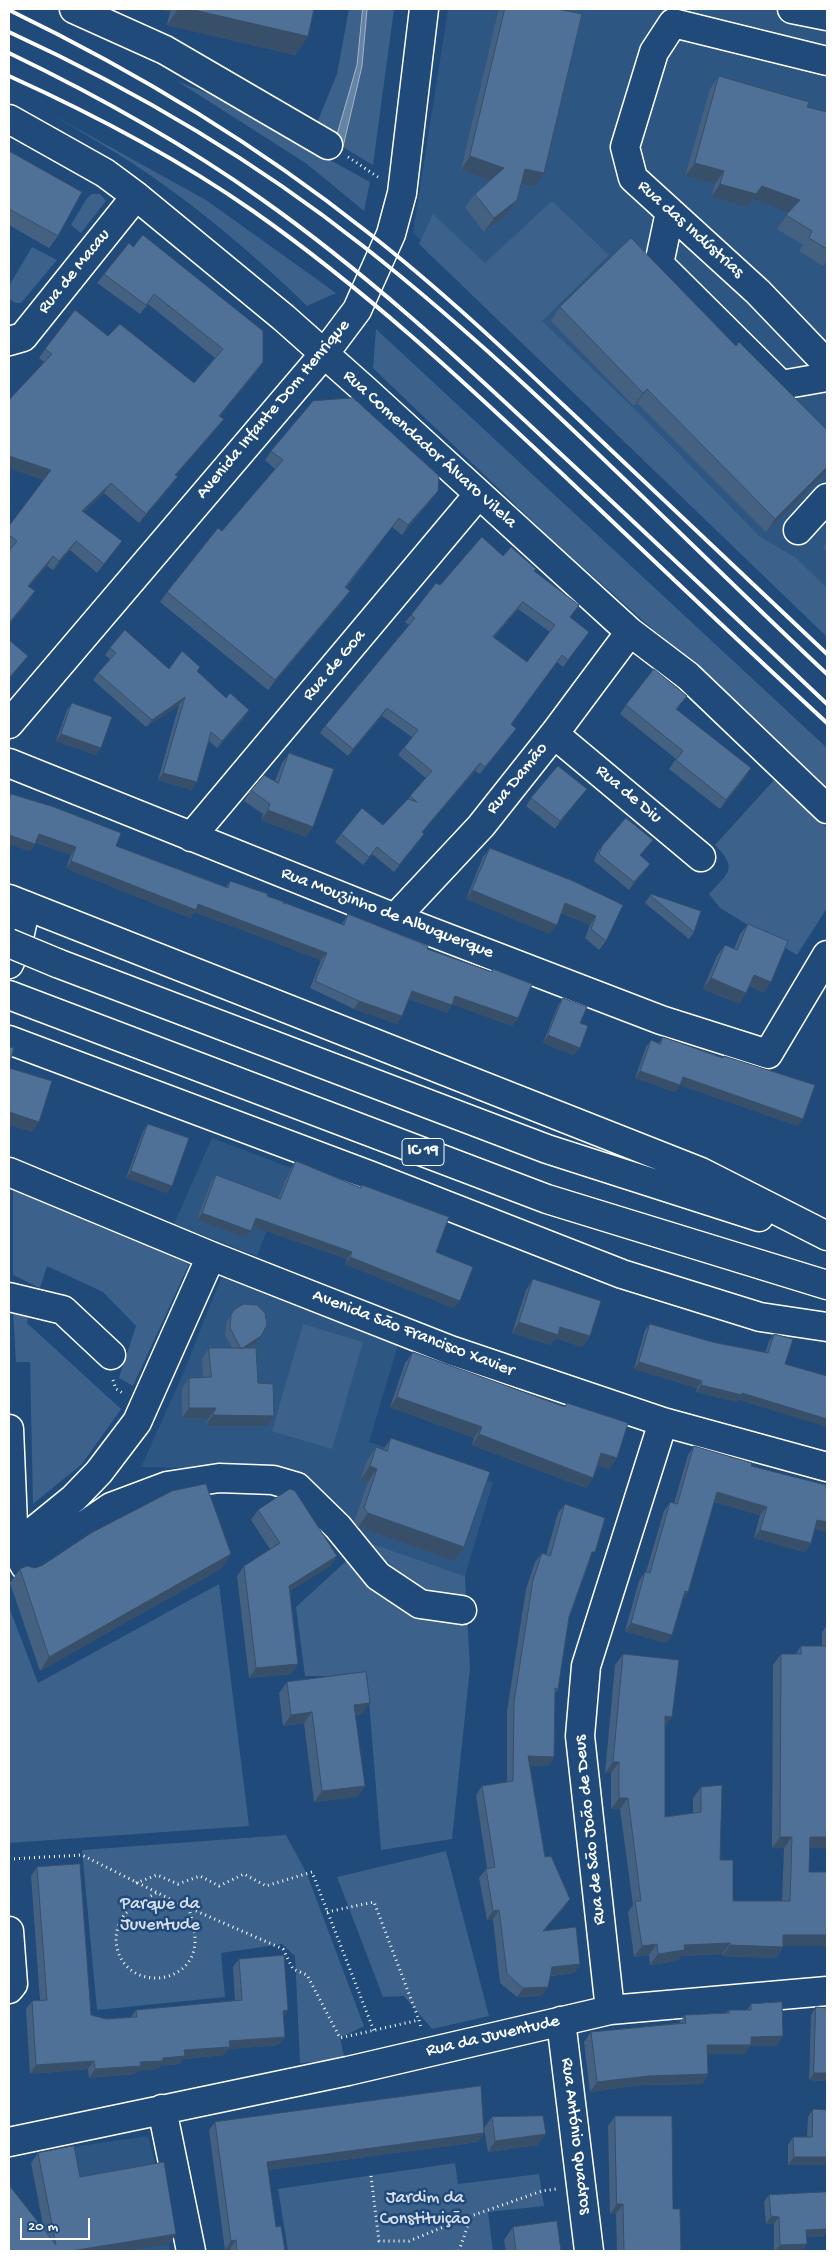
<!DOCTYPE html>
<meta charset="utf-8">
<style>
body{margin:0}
#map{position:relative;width:836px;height:2260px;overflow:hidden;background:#1f4a7a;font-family:"Gochi Hand",sans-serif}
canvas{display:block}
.frame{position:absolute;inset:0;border:10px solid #fff;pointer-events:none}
.scale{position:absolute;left:20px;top:2218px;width:70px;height:22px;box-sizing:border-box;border:2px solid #fff;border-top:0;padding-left:6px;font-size:15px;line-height:18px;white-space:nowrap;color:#fff;-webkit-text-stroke:4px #1f4a7a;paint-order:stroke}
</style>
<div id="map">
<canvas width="836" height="2260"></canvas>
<div class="frame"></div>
<div class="scale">20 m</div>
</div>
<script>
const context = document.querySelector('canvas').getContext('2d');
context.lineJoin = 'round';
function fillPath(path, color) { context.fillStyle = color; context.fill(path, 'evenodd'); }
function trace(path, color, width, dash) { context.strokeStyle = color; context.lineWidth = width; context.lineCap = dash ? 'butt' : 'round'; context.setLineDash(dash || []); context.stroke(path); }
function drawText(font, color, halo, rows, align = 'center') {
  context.font = font + ' "Gochi Hand",sans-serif'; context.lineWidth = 5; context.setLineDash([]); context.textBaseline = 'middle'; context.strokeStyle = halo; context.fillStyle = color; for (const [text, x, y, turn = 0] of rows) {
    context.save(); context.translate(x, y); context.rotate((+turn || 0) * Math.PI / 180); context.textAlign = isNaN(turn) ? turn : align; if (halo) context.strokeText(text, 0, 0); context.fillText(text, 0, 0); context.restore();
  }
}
fillPath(new Path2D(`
 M448 9H827V610L555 356 413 233Z
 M212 1138 291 1168 257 1256 174 1224Z
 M223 1273 399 1341 369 1442 493 1482 465 1576 367 1542 357 1529 290 1470 141 1467 183 1374Z
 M148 2136 157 2172 170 2251H51L66 2148Z`), '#2e5683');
fillPath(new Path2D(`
 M349 9H394L373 165 314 130 337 74Z
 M177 81 212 95 370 182 364 211 307 164Z
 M47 112 206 200 336 293 307 306C253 253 193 203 129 161 102 144 75 128 47 112Z
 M92 194H100L106 201 81 233 71 225 87 198Z
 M552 201 609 255 542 321 644 418 759 536 796 558 827 588V637L419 244 433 214 485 263Z
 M32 247 57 260 21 303H15L9 298V286Z
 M376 329 827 748V793L675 649 549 537 373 368Z
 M774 780 827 828V908L797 955 720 908 709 894C729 872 738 869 715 845Z
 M13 1183 189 1264 133 1386 119 1378 136 1326 103 1292 47 1266 40 1288 13 1275Z
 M12 1295 31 1305 27 1323 121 1409 82 1464 33 1504 30 1362H16Z
 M303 1324 363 1342 332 1449 272 1431Z
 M367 1542 465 1576 470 1668 452 1839 381 1850 367 1676H305L296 1607Z
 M219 1584 249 1826 9 1843V1607L38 1683Z
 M286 1835 307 1874 364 2026 340 2038 345 2060 300 2063 295 1956 282 1944 221 1953 225 1997 97 2010 82 1850Z
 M446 1851 489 2016 432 2029 404 1996 383 1997 337 1877Z
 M455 2163 458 2184 539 2174 544 2206 488 2212 493 2251H288L278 2189Z`), '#3c618b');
const water = new Path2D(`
 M363 9H367L362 66 342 151 334 145 357 65Z`);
fillPath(water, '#6583a4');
trace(water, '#a3b5c8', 1);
const minor = new Path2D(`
 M74 9 165 50 328 145
 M792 9 827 16
 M827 61 673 23 654 52 625 147 633 178 758 292 827 364
 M9 119 105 173 136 196 284 318 365 390 630 632 688 676 827 809
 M670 212 659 264 781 385 827 377
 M9 341 23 337 136 196
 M798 530 827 498
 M9 724 324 354 357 310 391 234 402 193 424 9
 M554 734 701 857
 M9 763 395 918 661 1020 768 1054 827 955
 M191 837 478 495
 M395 918 481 826 554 734 630 632
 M9 964 17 947 26 906
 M9 1172 211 1256 450 1350 663 1422 827 1467
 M9 1297 63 1310 111 1355
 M9 1429 14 1547 25 1566 111 1507 167 1486 219 1478 273 1480 297 1487 338 1527 378 1576 420 1604 462 1610
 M9 1551 74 1498 99 1472 137 1422 211 1256
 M9 1931 13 1984 9 1989
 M610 2010 580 1736 586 1666 663 1422
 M561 2021 589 2251
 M162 2109 191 2251
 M9 2142 348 2071 610 2010 827 1991`);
const highway = new Path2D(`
 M9 899 701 1172 827 1236
 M57 963 547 1149 759 1217
 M9 995 547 1199 827 1285
 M9 1040 369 1175 622 1274 760 1317 827 1327`);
trace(minor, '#fff', 31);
trace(highway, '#fff', 31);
trace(new Path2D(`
 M348 157 378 177
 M113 1380 116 1389 123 1393
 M9 1859 82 1855 178 1903 283 1949 293 1969 307 1975 340 2038 419 2020 421 2028
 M136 1883 157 1875 178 1884 200 1876 219 1886 244 1874 266 1886 312 1872 374 2031
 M156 1893C146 1899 135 1904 127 1912 120 1919 116 1930 116 1940 119 1993 197 1989 195 1938 195 1928 191 1918 189 1908
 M327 1912 374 1902 419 2020
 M371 2176 379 2241H409L471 2216
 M459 2251 471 2216 542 2191 556 2189`), '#fff', 3, [1, 4]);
trace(minor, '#1f4a7a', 28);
trace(highway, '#1f4a7a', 28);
trace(new Path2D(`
 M9 10C135 71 256 144 366 231 439 288 507 352 575 416 659 495 743 575 827 654
 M9 32C135 90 254 160 363 246 528 376 674 531 827 674
 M9 53C96 95 181 142 260 198 364 271 457 357 550 444 643 530 735 617 827 704
 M9 76C93 114 177 158 253 211 363 288 461 379 558 470 648 555 737 640 827 723`), '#fff', 4);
const highwayBridge = new Path2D(`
 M9 943 57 963`);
trace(highwayBridge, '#fff', 31, []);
trace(highwayBridge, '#1f4a7a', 28);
fillPath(new Path2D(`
 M156 9H314L308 36 295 55 167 25 170 12Z
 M500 9H557L534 187 521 184 517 200 508 214 484 232 465 207 475 194 490 180 461 170 498 12Z
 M719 76 807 107 827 112V260L823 266 799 251 803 245 777 229 789 212 753 199 747 207 711 197 715 184 685 176 710 89Z
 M9 151 58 236 49 248 9 225Z
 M129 243 257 371 220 416 217 428 176 475 171 486 139 523 104 493 84 512 122 541 97 573 70 550 53 570 47 566 29 586V601L9 624V551L10 550 9 549V526L44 480 9 468V400L44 362 39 358 45 349 108 336 194 383 215 358 148 304 140 314 97 283Z
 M560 307 827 472 766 532 637 403 634 406 551 321Z
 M271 451 431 500 402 535 392 527 346 588 343 601 268 690 160 602 167 592 222 531 275 469 265 460Z
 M827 541V552L823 548Z
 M503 556 534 571 570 617 584 639 563 667 557 662 511 725V736L480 774 475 771 422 832 419 841 394 872 372 854 363 865 335 842 341 834 383 825 408 799 426 778 398 755 412 737 382 716 348 756 320 733 325 726 409 625 405 622 411 615 440 585ZM518 609 550 632 527 662 494 637Z
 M110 648 169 669 197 671 244 718 217 748 209 741 192 790 158 780 179 705 146 727 93 680 98 673 110 659 105 655Z
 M72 703 96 755 56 741 67 710Z
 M626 705H680L677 710 745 778 720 809 669 769 676 759 620 714Z
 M289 753 306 837 261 820 263 814 244 801 251 790 275 781 282 763Z
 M11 794 116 846 226 887 230 881 267 896 342 924 348 914 427 949 491 971 493 969 518 1018 512 1026 452 1004 447 1013 409 999 397 1024 354 1009 310 988 321 960 195 912 190 918 66 868 71 855 36 843 30 851 9 844V798Z
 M581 796 555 829 526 806 531 798Z
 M653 840 640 856 650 864 629 890 594 861 597 853 602 846Z
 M490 848 623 905 606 941 599 950 585 938 590 925 561 913 550 934 466 899 483 857Z
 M651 894 694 932 689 939 645 903Z
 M748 924 764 993 749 986 746 993 739 1004 703 989 717 956 725 945 734 949 740 934Z
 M563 998 580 1023 574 1055 543 1043 558 1005Z
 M663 1037 722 1058 724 1056 798 1126 680 1085 675 1092 635 1078 646 1047 651 1040 659 1043Z
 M148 1124 167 1193 126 1178 143 1131Z
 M296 1161 360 1187 362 1185 436 1252 454 1308 345 1264 347 1259 252 1226 251 1231 246 1238 197 1220 211 1182 216 1175 278 1198 291 1168Z
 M533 1279 590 1336 582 1347 555 1338 550 1345 512 1333 526 1290Z
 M234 1310 261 1336 256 1343 249 1348 258 1383 267 1426H205L208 1419 182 1418V1389L189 1378H203L202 1359 209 1348H232L225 1335 226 1323Z
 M650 1324 712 1342 765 1353 769 1341 774 1334 785 1364 738 1400 737 1402 696 1392 697 1388 634 1369 645 1330Z
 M413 1352 564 1407 567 1403 617 1458 609 1469 598 1465 593 1478 586 1488 472 1445 474 1438 390 1407 405 1363Z
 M391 1438 464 1547 454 1561 358 1527 354 1522 368 1482 360 1480 367 1461 376 1447 383 1450Z
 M694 1446 751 1466 827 1489V1532L815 1529 811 1543 805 1552 754 1538 760 1515 714 1502 688 1592 683 1599 672 1635 666 1643 625 1631 639 1581 645 1572H646L664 1511 670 1502 674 1503 688 1455Z
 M565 1504 590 1560 569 1617 558 1689 555 1693 554 1757 548 1766H530L545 1857 564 1908 544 1930 580 1964 574 1973 550 1976 548 1987 541 1996 517 1997 500 1983 493 1919 487 1920 479 1878 486 1869 487 1868 476 1795 482 1786 507 1782V1711L526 1589 535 1562 542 1553 546 1555 558 1513Z
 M258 1510 337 1556 330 1566 290 1591 298 1664 291 1674 249 1678 237 1576 244 1566 270 1549 251 1520Z
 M35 1568H222L40 1671 10 1583 20 1569Z
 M827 1625V1848H810L783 1947 776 1958 722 1956V1954L681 1956 677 1961 650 1965 649 1955 634 1957 628 1912 633 1905 620 1809H611V1773H605L615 1665 623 1654 665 1728V1817L693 1813V1798L701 1787 720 1860 733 1901H782L784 1848H772L773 1665 781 1654H796L801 1646H822V1632Z
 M287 1682 362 1714 355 1715 365 1786 357 1797 314 1802 304 1723 283 1726 279 1693Z
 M37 1867 91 2015 106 2019 131 2017 136 2010 235 2001 233 1967 239 1959 284 2016 279 2045 228 2049 224 2055 183 2059 179 2064 160 2066 157 2069 137 2071 135 2074 89 2078 88 2069 30 2074 26 2009 32 2001 40 2000 31 1876Z
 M751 2004 783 2036 776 2046H750L745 2054H708V2074L702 2084 641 2085 590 2092 584 2042 591 2032 679 2023 685 2015 726 2013 729 2010H747Z
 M816 2007 827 2008V2081L809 2080 811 2015Z
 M813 2109 827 2110V2161L825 2165H788V2145L793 2137H807L808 2117Z
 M615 2116 673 2209 681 2251H617L616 2214H610L608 2126Z
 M492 2117 538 2145 488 2152 484 2128Z
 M215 2122 484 2133 478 2142 268 2170 276 2227 285 2251H230V2249L225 2250 209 2130Z
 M38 2153 80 2177 176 2234 169 2244 9 2251 44 2230 31 2163Z
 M769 2195 823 2237H807L802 2251H774V2224H766L764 2202Z
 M513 2227 561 2251H506L504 2240Z`), '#456182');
fillPath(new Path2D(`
 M156 9H172L170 12Z
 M178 9H190L308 36 295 55 167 25Z
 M470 156 504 168 495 182 461 170Z
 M695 163 724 171 715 184 685 176Z
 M525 169 544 173 534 187 515 182Z
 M720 184 762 186 800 200 790 213 753 199 747 207 711 197Z
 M517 200 508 214 484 232 494 218Z
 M263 362 257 371 213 425 219 416Z
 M647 389 637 403 634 406 643 393Z
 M224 419 217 428 169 484 175 475Z
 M9 456 51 470 44 480 9 468Z
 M827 467V472L766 532 775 519Z
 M178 476 171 486 139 523 146 514Z
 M111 483 104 493 76 520 82 511Z
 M438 491 431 500 402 535 408 525Z
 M399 518 392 527 338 597 345 587Z
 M76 541 70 550 53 570 59 561Z
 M53 556 47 566 22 595 28 586Z
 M35 591 29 601 9 624V623Z
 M350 591 343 601 268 690 275 680Z
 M523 602 518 609 488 644 493 637Z
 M28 656 21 665 9 680V678Z
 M185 697 179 705 146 727 152 720Z
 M387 708 382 716 348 756 353 749Z
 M249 710 244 718 217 748 222 741Z
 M516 729 511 736 480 774 485 767Z
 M61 734 101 748 96 755 56 741Z
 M480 763 475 771 417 839 422 832Z
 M751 768 745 778 720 809 726 800Z
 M163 773 197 782 192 790 158 780Z
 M587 789 581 796 555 829 560 821Z
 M268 810 313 827 306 837 261 820Z
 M39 834 76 847 71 855 33 842Z
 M424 834 419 841 394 872 399 865Z
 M9 835 35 844 30 851 9 844Z
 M71 861 198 904 327 953 321 960 195 912 190 918 66 868Z
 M650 864 645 871 629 890 634 882Z
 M472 890 557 925 550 934 466 899Z
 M565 903 596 916 590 925 559 912Z
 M754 975 771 982 764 993 746 985Z
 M711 978 746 993 739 1004 703 989Z
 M412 991 452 1005 447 1013 407 998Z
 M455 996 518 1018 512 1026 450 1004Z
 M359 1001 402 1016 397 1024 354 1009Z
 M548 1035 580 1048 574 1055 543 1043Z
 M640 1071 683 1077 803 1119 798 1126 680 1085 675 1092 635 1078Z
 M9 1112 39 1122 32 1132 9 1125Z
 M131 1171 172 1186 167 1193 126 1178Z
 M202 1213 251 1231 246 1238 197 1220Z
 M256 1218 352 1252 347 1259 250 1226Z
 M350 1257 460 1301 454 1308 345 1264Z
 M519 1322 560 1327 590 1336 582 1347 555 1338 550 1345 512 1333Z
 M261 1336 256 1343 236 1356 241 1349Z
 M639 1362 702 1381 697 1388 634 1369Z
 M701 1385 742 1393 827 1419V1427L738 1400 737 1402 696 1392Z
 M397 1397 482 1427 474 1438 390 1407Z
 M189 1408H216L208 1419 182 1418Z
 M213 1415 274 1416 267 1426H205Z
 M479 1434 593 1478 586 1488 472 1445Z
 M601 1453 617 1458 609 1469 594 1464Z
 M370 1466 377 1469 368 1482 360 1480Z
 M717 1492 767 1507 760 1515 711 1501Z
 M368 1513 464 1547 454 1561 358 1527Z
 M817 1520 827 1522V1532L811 1529Z
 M760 1530 811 1543 805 1552 754 1538Z
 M231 1554 222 1568 40 1671 49 1657Z
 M337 1556 330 1566 282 1596 289 1586Z
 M685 1591 688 1592 682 1600Z
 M631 1623 672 1635 666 1643 625 1631Z
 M298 1664 291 1674 249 1678 256 1668Z
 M370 1703 362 1714 347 1716 354 1705Z
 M312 1712 304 1723 283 1726 291 1715Z
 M665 1716 672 1717 665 1728Z
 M528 1756 554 1757 548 1766H522Z
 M613 1762H619L611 1773H605Z
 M365 1786 357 1797 314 1802 322 1791Z
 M619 1798H628L620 1809H611Z
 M780 1837H792L784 1848H772Z
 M810 1837H827V1848H803Z
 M570 1899 564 1908 536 1940 543 1931Z
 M499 1910 493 1919 487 1920 493 1911Z
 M783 1935H827V1946H775Z
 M730 1943 722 1954 681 1956 677 1961 650 1965 658 1954 684 1945Z
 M657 1944 649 1955 634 1957 642 1946Z
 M730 1945 783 1947 776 1958 722 1956Z
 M580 1964 574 1973 546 1976 552 1967Z
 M548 1987 541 1996 517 1997 523 1988Z
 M288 2010 282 2019 283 2011Z
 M783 2036 776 2046H750L745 2054H701L707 2045 751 2037Z
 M285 2037 279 2045 228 2049 224 2055 183 2059 179 2064 160 2066 157 2069 137 2071 135 2074 89 2078 95 2069 140 2062 163 2058 184 2050 229 2041Z
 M94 2061 88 2069 30 2074 36 2065Z
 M814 2073H827V2081L809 2080Z
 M708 2074 702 2084 641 2085 590 2092 597 2082 648 2076Z
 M484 2133 478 2142 261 2171 267 2162Z
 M546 2134 538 2145 488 2152 495 2141Z
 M794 2157H827V2161L825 2165H788Z
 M617 2204H623L616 2214H610Z
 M771 2216 779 2217 774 2224H766Z
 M827 2229V2231L823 2237H801L806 2230Z
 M176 2234 169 2244 126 2251H71Z
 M236 2240 230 2249 225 2250 231 2241Z
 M807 2244 802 2251H775L780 2245Z`), '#384f6a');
const building = new Path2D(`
 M190 9H314L308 36Z
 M505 9H557L582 14 544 173 525 169 517 200 494 218 475 194 504 168 470 156Z
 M719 76 809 102 807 107 827 112V249L809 238 812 231 786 215 800 200 762 186 756 194 720 184 724 171 695 163Z
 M9 151 82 192 58 236 9 209Z
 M143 235 263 331V362L219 416 224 419 175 475 178 476 146 514 111 483 82 511 122 541 104 564 76 541 59 561 53 556 28 586 35 591 9 623V551L17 541 9 535V526L51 470 9 456V400L52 354 45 349 75 310 108 336 120 324 194 383 223 349 154 294 146 305 104 274 129 243 133 247Z
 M631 238 736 346 739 342 827 430V467L775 519 647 389 643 393 560 307Z
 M353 398 439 476 438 491 408 525 399 518 345 587 350 591 275 680 167 592 218 528 222 531 283 460 271 451 313 401Z
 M482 537 503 556 511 547 536 569 534 571 579 605 570 617 589 632 568 660 562 655 511 724 516 729 485 767 480 763 422 832 424 834 399 865 377 847 369 857 341 834 362 808 383 825 408 799 417 802 410 796 432 771 404 748 418 730 387 708 353 749 325 726 415 618 411 615 436 583 440 585ZM523 602 555 625 527 662 493 637Z
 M125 630 169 669 182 651 200 667 197 671 226 698 230 693 249 710 222 741 211 732 197 782 163 773 185 697 152 720 98 673 116 653 110 648Z
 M9 640 28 656 9 678Z
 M654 669 687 696 676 709 751 768 726 800 676 760 683 751 626 705Z
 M72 703 112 717 101 748 61 734Z
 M289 753 334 769 313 827 268 810 270 804 251 790 264 775 278 783Z
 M558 766 587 789 560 821 531 798Z
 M11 794 54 807 121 833 116 846 228 888 230 881 268 894 267 896 284 902 283 904 285 903 344 925 348 914 428 946 427 949 492 972 493 969 532 984 518 1018 455 996 452 1005 412 991 402 1016 359 1001 315 981 327 953 198 904 196 910 71 861 76 847 39 834 35 844 9 835V801Z
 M626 818 653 840 640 855 650 864 634 882 599 854 602 846Z
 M490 848 573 881 623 905 606 941 591 929 596 916 565 903 557 925 472 890Z
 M651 894 701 911 694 932 651 896Z
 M748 924 788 941 771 982 754 975 746 993 711 978 725 945 737 950Z
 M563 998 587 1007 580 1023 588 1026 580 1048 548 1035Z
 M663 1037 723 1058 724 1056 815 1085 803 1119 683 1077 680 1085 640 1071 651 1040 660 1044Z
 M9 1047 14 1048 9 1066Z
 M9 1068 52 1081 39 1122 9 1112Z
 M148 1124 189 1138 172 1186 131 1171Z
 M296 1161 361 1188 362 1185 449 1217 436 1252 473 1267 460 1301 350 1257 352 1252 256 1218 251 1231 202 1213 216 1175 280 1199Z
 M533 1279 601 1301 590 1336 560 1327 558 1335 519 1322Z
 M244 1304 257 1305 265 1313 267 1325 261 1336 241 1349 230 1328 231 1315 234 1310Z
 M650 1324 712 1342 768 1353 774 1334 793 1339 785 1364 827 1376V1419L742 1393V1395L701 1385 702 1381 639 1362Z
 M209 1348H256L258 1383 273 1384 274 1416 213 1415 216 1408H189V1378L211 1377Z
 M413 1352 565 1407 567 1403 628 1423 617 1458 601 1453 593 1478 479 1434 482 1427 397 1397Z
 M391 1438 490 1472 464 1547 368 1513 364 1508 377 1469 370 1466 376 1447 387 1451Z
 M694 1446 752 1463 751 1466 826 1485V1489H827V1522L817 1520 811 1543 760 1530 767 1507 717 1492 688 1592 685 1591 672 1635 631 1623 645 1572 650 1573 670 1502 677 1504Z
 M206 1484 231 1554 49 1657 20 1569 27 1566 35 1568 43 1565 91 1533 172 1491Z
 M290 1489 295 1491 337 1556 289 1586 298 1664 256 1668 244 1566 280 1543 258 1510Z
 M565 1504 605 1518 595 1552H592L569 1617 558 1689 555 1688 554 1757 528 1756 545 1857 551 1856 570 1899 543 1931 576 1927 580 1964 552 1967 548 1987 523 1988 507 1974 499 1910 493 1911 486 1869 495 1867 482 1786 513 1781 514 1702 533 1580 542 1553 550 1556Z
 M801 1646H827V1837H810L809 1872H827V1935H783V1947L730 1945V1943L684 1945 685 1950 658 1954 657 1944 642 1946 635 1901H641L628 1798H619V1762H613L623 1654 679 1660 672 1717 665 1716V1817L701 1812V1787L722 1785 720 1860H733V1901H790L792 1837H780L781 1654H801Z
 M366 1672 370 1703 354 1705 365 1786 322 1791 312 1712 291 1715 287 1682Z
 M80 1864 91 2015 106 2019 137 2017 136 2010 242 2000 239 1959 284 1955 288 2010 283 2011 285 2037 229 2041 230 2047 184 2050 185 2056 163 2058V2061L140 2062 141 2066 95 2069 94 2061 36 2065 32 2001 47 2000 37 1867Z
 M782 2002 783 2036 751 2037V2045H707L708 2074 648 2076 597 2082 591 2032 686 2023 685 2015 729 2013V2010H751V2004Z
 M816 2007 827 2008V2073H814Z
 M481 2086 484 2133 267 2162 276 2227 281 2226 285 2251H237L236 2240 231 2241 215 2122Z
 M813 2109 827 2110V2157H794L793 2137H812Z
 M543 2116 546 2134 495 2141 492 2117Z
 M615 2116H672L673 2209H680L681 2251H624L623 2204H617Z
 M74 2146 80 2177 164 2162 176 2234 71 2251H9V2185L56 2245 38 2153Z
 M827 2192V2229L806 2230 807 2244 780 2245 779 2217 771 2216 769 2195Z
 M557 2221 561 2251H516L513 2227Z`);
fillPath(building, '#507197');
trace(building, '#384f6a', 1);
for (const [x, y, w] of [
 [423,1152,42]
]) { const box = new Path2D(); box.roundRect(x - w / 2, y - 13.5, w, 27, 4); context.fillStyle = '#1f4a7a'; context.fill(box); trace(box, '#fff', 1); }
drawText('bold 16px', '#fff', null, [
 ["IC 19",423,1152]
]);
drawText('18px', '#fff', '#1f4a7a', [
 ["Rua das Indústrias",690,230,42],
 ["Rua de Macau",75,272,-51],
 ["Avenida Infante Dom Henrique",274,410,-50],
 ["Rua Comendador Álvaro Vilela",429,450,42],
 ["Rua de Goa",335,666,-50],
 ["Rua Damão",518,779,-51],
 ["Rua de Diu",628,795,40],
 ["Rua Mouzinho de Albuquerque",387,914,21],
 ["Avenida São Francisco Xavier",413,1334,21],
 ["Rua de São João de Deus",591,1830,-96],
 ["Rua da Juventude",493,2037,-13],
 ["Rua António Quadros",575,2136,83]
]);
drawText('18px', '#d8dfe8', '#1f4a7a', [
 ["Parque da",160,1905],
 ["Juventude",160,1926],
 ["Jardim da",425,2199],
 ["Constituição",425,2220]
]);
</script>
